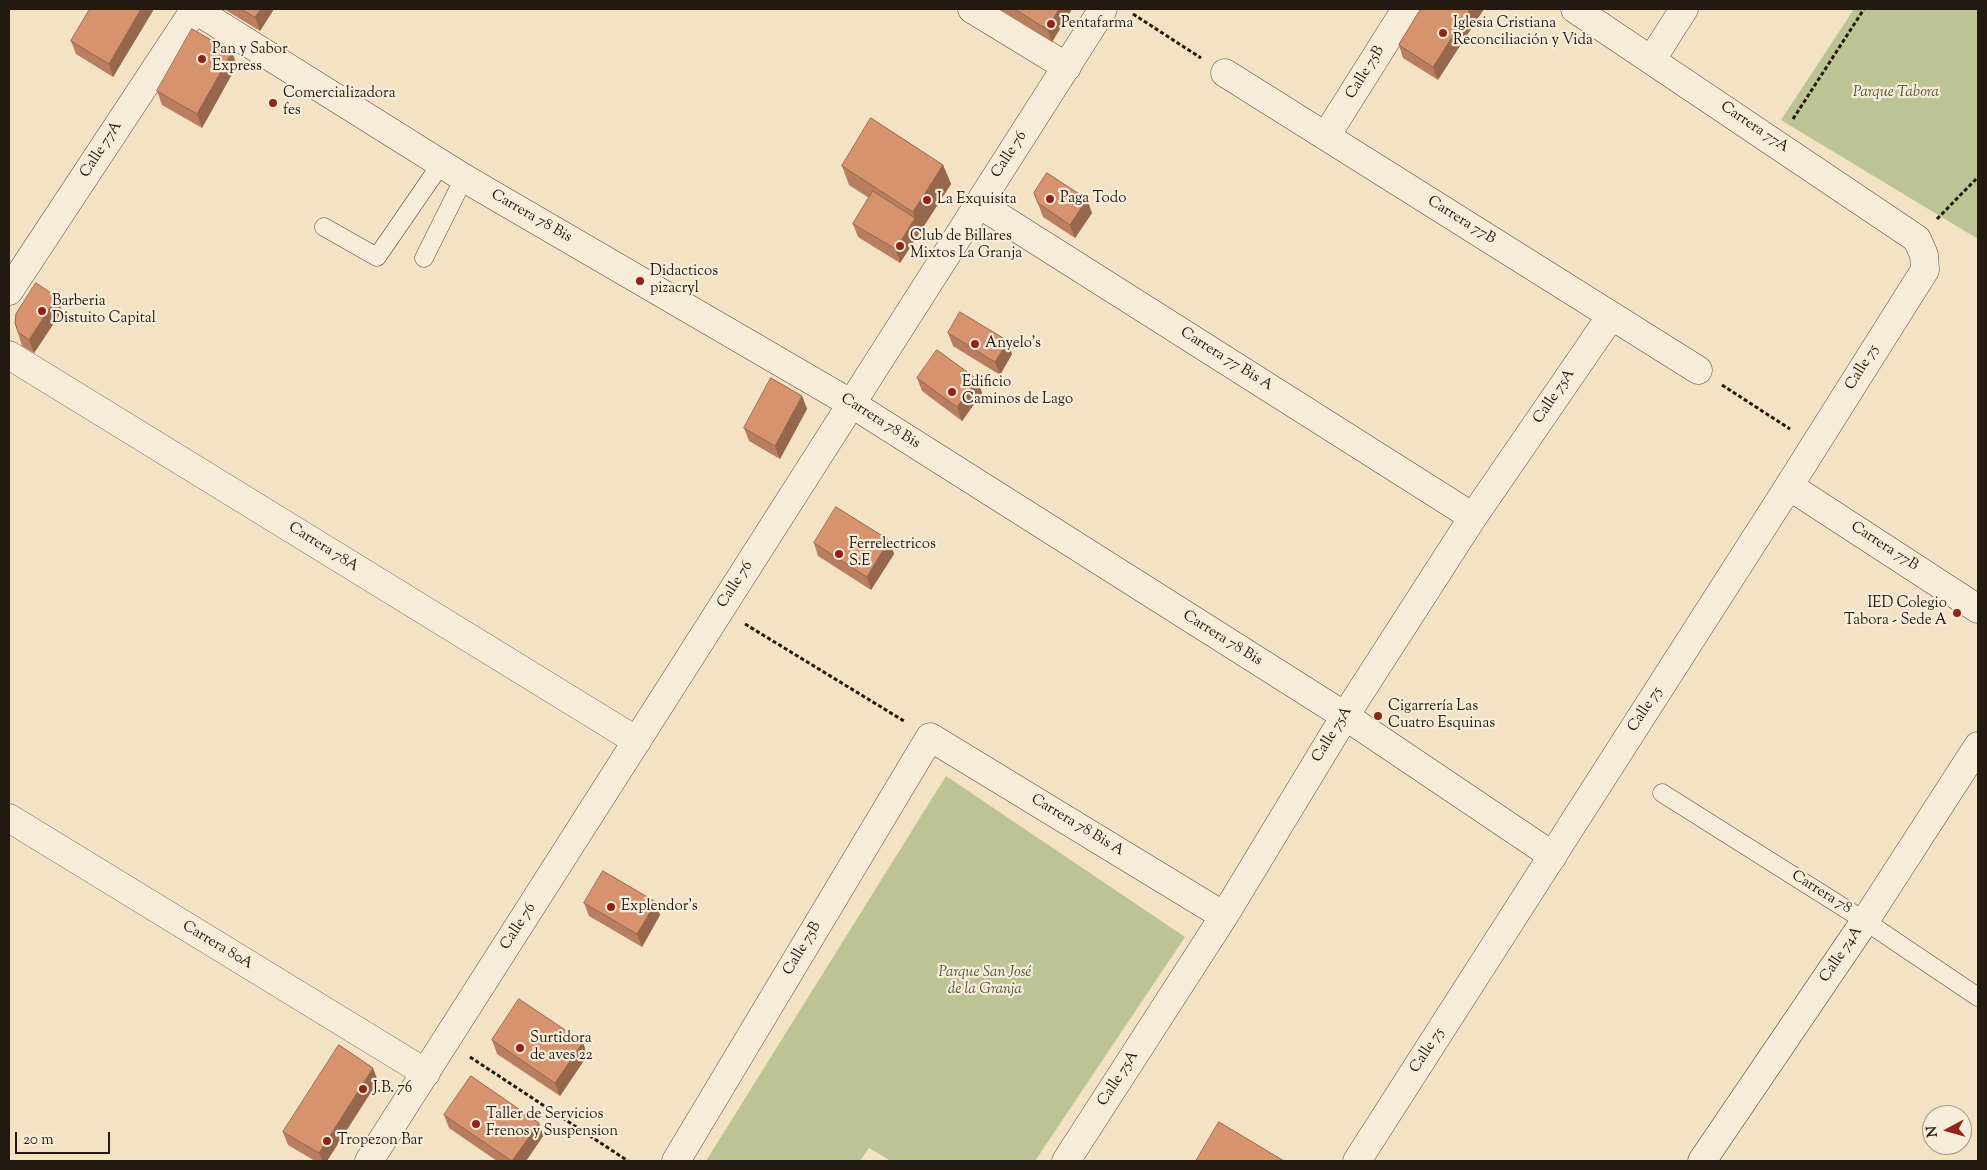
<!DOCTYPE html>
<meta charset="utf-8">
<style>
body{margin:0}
#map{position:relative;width:1987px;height:1170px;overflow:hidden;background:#f3e2c4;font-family:"Sorts Mill Goudy",serif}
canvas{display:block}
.frame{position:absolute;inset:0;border:10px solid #221910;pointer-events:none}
.north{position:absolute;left:1922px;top:1105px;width:50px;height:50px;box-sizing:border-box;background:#f7ecd9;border:1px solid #a29889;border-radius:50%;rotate:264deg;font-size:14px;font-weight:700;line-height:20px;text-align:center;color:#221910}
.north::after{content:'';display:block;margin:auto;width:18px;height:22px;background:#8f2418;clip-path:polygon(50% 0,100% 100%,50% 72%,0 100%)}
.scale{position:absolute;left:15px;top:1132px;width:95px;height:22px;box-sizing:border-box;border:2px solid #221910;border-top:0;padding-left:6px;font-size:15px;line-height:18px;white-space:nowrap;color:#221910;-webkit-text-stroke:4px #f7ecd9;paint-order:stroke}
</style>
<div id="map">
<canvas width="1987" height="1170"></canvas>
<div class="frame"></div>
<div class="north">N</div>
<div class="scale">20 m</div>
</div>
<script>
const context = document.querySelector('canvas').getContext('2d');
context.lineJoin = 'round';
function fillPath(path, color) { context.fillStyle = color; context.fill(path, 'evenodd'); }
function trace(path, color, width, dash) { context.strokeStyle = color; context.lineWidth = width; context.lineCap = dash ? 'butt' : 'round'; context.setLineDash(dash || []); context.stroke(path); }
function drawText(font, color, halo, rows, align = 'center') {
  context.font = font + ' "Sorts Mill Goudy",serif'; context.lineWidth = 4.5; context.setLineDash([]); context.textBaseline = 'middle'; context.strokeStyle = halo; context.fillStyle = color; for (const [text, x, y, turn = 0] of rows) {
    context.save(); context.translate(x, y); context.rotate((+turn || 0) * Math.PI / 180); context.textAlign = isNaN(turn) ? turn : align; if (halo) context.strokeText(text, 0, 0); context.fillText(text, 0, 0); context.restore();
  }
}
fillPath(new Path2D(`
 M1854 9H1978V239L1781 120Z
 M946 776 1185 937 1035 1161H891L869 1148 860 1161H706Z`), '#bcc394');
const service = new Path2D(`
 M324 227 377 257 441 164
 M424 258 464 178
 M1662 793 1865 921 1978 997`);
const minor = new Path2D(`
 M194 9 464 178 852 404 1345 716 1553 856
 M972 9 1067 67
 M1575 9 1917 239 1924 255 1925 270 1789 486
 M1652 59 1684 9
 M1225 73 1698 370
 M1326 136 1406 9
 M979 204 1473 517
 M9 291 195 9
 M9 355 637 741
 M9 818 426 1073
 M676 1161 930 737 1224 916
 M1066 1161 1224 916 1345 716 1473 517 1611 316
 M1702 1161 1865 921 1978 746`);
const tertiary = new Path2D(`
 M369 1161 1103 9
 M1357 1161 1789 486 1978 609`);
trace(service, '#564b3d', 19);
trace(minor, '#564b3d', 29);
trace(tertiary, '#564b3d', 29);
trace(new Path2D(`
 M1133 14 1201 58
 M1793 119 1864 9
 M1937 219 1978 177
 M1722 385 1790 429
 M745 624 904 721
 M470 1057 628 1161`), '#221910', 3, [4, 2.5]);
trace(service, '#f7ecd9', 18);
trace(minor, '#f7ecd9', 28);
trace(tertiary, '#f7ecd9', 28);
fillPath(new Path2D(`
 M154 9 113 77 76 54 71 41Z
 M224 9H274L260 31Z
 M998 9H1072L1052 42Z
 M1421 9 1438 80 1403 58 1399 45Z
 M237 65 202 128 162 105 157 91Z
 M943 165 951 184 900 263 858 237 853 224 869 198 849 185 842 166Z
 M1034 193 1092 213 1075 238 1043 217Z
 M57 297 62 311 34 353 22 346 15 323Z
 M948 333 1008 341 1012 354 1000 375 953 346Z
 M917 378 977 379 982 393 962 421 922 391Z
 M802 396 807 409 780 459 749 441 744 428Z
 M889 540 894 554 871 590 818 556 814 543Z
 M656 902 660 915 642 947 589 916 584 903Z
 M492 1040 583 1042 587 1056 560 1096 497 1054Z
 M378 1081 327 1161H315L288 1145 283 1132Z
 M444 1115 539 1123 543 1136 526 1161H497L449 1128Z`), '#b97e5f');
fillPath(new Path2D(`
 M141 9H154L113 77 109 64Z
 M261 9H274L260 31 255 17Z
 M1059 9H1072L1052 42 1047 29Z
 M1470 9H1484L1438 80 1433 67Z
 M232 52 237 65 202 128 197 114Z
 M943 165 951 184 900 263 896 249 915 218 913 212Z
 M1087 199 1092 213 1075 238 1070 225Z
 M57 297 62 311 34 353 29 340Z
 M1008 341 1012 354 1000 375 995 362Z
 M977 379 982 393 962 421 957 407Z
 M802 396 807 409 780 459 775 446Z
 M889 540 894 554 871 590 867 577Z
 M656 902 660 915 642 947 637 934Z
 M583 1042 587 1056 560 1096 555 1083Z
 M373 1068 378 1081 327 1161H322L319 1153Z
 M539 1123 543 1136 526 1161H512Z`), '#96674d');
const building = new Path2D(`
 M90 9H141L109 64 71 41Z
 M241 9H261L255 17Z
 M1015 9H1059L1047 29Z
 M1421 9H1470L1433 67 1399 45Z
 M192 29 232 52 197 114 157 91Z
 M871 118 943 165 913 212 842 166Z
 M1047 173 1087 199 1070 225 1038 203 1034 193Z
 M873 191 915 218 896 249 853 224Z
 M36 283 57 297 29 340 18 332 15 323 16 314Z
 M960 312 1008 341 995 362 948 333Z
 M937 350 977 379 957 407 917 378Z
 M771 378 802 396 775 446 744 428Z
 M836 507 889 540 867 577 814 543Z
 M603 871 656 902 637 934 584 903Z
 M519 999 583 1042 555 1083 492 1040Z
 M339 1045 373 1068 319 1153 283 1132Z
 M471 1076 539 1123 512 1161 444 1115Z
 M1219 1122 1284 1161H1196Z`);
fillPath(building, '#d7936e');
trace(building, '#96674d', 1);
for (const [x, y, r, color] of [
 [1051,24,5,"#8f2418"],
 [1443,33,5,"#8f2418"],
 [202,59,5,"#8f2418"],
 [273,103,5,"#8f2418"],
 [1050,199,5,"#8f2418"],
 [927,200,5,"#8f2418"],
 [900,246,5,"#8f2418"],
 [640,281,5,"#8f2418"],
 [42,311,5,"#8f2418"],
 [975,344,5,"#8f2418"],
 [952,392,5,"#8f2418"],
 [839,554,5,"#8f2418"],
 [1957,613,5,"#8f2418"],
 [1378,716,5,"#8f2418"],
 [611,907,5,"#8f2418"],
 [520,1048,5,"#8f2418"],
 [363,1089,5,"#8f2418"],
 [476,1124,5,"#8f2418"],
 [327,1141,5,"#8f2418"]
]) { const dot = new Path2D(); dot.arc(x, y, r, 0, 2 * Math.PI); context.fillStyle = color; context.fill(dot); trace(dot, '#f7ecd9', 2); }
drawText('15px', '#221910', '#f7ecd9', [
 ["Pentafarma",1061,24],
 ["Iglesia Cristiana",1453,24],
 ["Reconciliación y Vida",1453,41],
 ["Pan y Sabor",212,50],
 ["Express",212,67],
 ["Comercializadora",283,94],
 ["fes",283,111],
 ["Paga Todo",1060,199],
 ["La Exquisita",937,200],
 ["Club de Billares",910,237],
 ["Mixtos La Granja",910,254],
 ["Didacticos",650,272],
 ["pizacryl",650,289],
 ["Barberia",52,302],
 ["Distuito Capital",52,319],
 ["Anyelo's",985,344],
 ["Edificio",962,383],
 ["Caminos de Lago",962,400],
 ["Ferrelectricos",849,545],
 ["S.E",849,562],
 ["IED Colegio",1947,604,"right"],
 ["Tabora - Sede A",1947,621,"right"],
 ["Cigarrería Las",1388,707],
 ["Cuatro Esquinas",1388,724],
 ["Explendor's",621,907],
 ["Surtidora",530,1039],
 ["de aves 22",530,1056],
 ["J.B. 76",373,1089],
 ["Taller de Servicios",486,1115],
 ["Frenos y Suspension",486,1132],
 ["Tropezon Bar",337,1141]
], 'left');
drawText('15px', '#221910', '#f7ecd9', [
 ["Calle 75B",1366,73,-58],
 ["Carrera 77A",1754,128,34],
 ["Calle 77A",102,150,-57],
 ["Calle 76",1010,155,-57],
 ["Carrera 78 Bis",531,217,30],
 ["Carrera 77B",1461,221,32],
 ["Carrera 77 Bis A",1226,360,32],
 ["Calle 75",1863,368,-58],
 ["Calle 75A",1555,397,-56],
 ["Carrera 78 Bis",880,422,32],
 ["Carrera 77B",1884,547,33],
 ["Carrera 78A",323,548,32],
 ["Calle 76",736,585,-57],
 ["Carrera 78 Bis",1222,639,32],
 ["Calle 75",1646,710,-57],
 ["Calle 75A",1333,735,-58],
 ["Carrera 78 Bis A",1077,826,31],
 ["Carrera 78",1821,893,32],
 ["Calle 76",519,927,-57],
 ["Carrera 80A",217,946,31],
 ["Calle 75B",803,949,-59],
 ["Calle 74A",1842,955,-56],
 ["Calle 75",1428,1051,-57],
 ["Calle 75A",1119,1079,-57]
]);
drawText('italic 15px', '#58543e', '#f7ecd9', [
 ["Parque Tabora",1896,93],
 ["Parque San José",985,973],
 ["de la Granja",985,990]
]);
</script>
